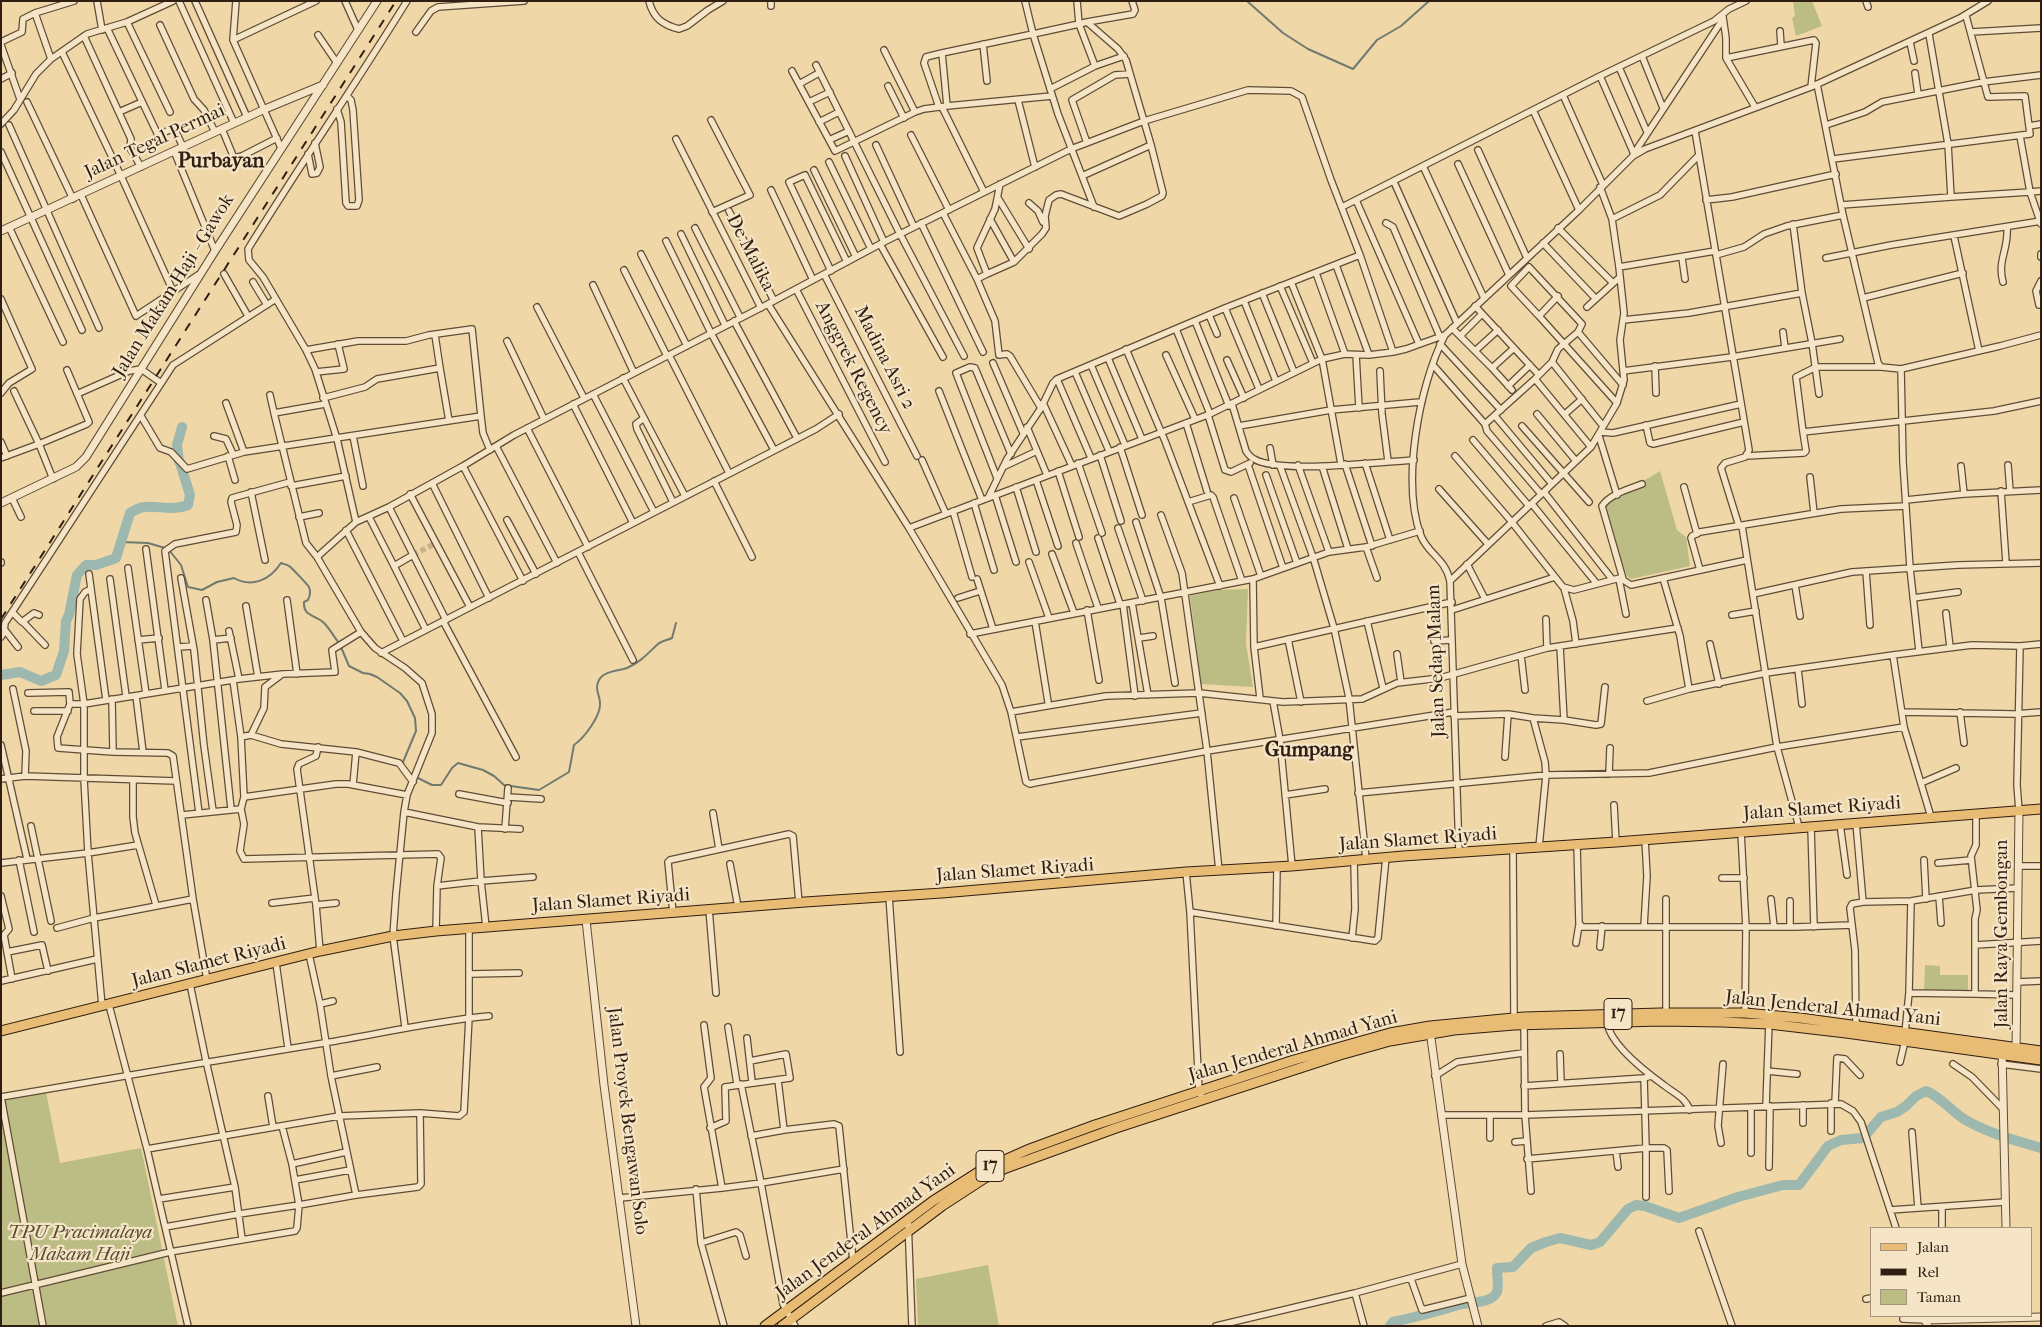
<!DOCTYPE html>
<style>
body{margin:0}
#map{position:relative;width:2042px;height:1327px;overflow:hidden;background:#efd7a7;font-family:"IM FELL French Canon",serif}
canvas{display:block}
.frame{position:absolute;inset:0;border:2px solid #2f1e11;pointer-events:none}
.legend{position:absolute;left:1870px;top:1227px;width:162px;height:90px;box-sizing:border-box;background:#f5e5c6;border:1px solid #a6957e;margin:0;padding:6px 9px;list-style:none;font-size:15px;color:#2f1e11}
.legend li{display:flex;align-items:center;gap:10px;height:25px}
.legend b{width:25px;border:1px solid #a6957e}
</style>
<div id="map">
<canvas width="2042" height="1327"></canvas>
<div class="frame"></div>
<ul class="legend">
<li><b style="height:6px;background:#e8bc74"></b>Jalan</li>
<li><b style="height:6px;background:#2f1e11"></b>Rel</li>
<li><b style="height:14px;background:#bcbd85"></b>Taman</li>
</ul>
</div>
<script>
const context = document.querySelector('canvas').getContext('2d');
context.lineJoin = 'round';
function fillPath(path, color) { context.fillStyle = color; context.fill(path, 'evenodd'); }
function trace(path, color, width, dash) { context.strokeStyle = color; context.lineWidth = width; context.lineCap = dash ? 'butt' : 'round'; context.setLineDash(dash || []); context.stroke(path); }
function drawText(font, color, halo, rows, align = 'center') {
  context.font = font + ' "IM FELL French Canon",serif'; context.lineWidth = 4.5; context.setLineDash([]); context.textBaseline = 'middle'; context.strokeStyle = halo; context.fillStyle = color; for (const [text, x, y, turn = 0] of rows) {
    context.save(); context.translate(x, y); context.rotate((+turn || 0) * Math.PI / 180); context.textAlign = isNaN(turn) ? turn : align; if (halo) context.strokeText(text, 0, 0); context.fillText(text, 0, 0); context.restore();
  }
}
fillPath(new Path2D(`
 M1793 1H1812L1822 26 1796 36 1792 18 1795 16Z
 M1660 471 1677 530 1686 537 1690 566 1631 579 1627 576 1600 507Z
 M1248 589 1246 644 1253 687 1201 684 1190 596 1218 590Z
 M1925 965 1940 966V975H1968V993L1924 992Z
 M46 1092 60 1163 141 1148 178 1326H1V1099Z
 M988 1265 999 1326H918L916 1279Z`), '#bcbd85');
trace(new Path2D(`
 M1247 1 1283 33 1308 49 1353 69 1377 40 1401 26 1429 1
 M121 542 148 543 165 548
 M169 550 181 565 188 587 202 590 217 582 234 578C252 588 270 580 281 563 283 564 286 564 289 566 291 567 308 585 309 587 311 592 310 596 308 600L304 602C303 617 315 614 324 623 330 629 334 637 339 643
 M341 647 349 666 363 673 370 674 377 677 400 693 407 701 415 718 416 731 403 762 404 766
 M416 777 432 785H441L452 768 458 763 483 770 494 776 504 785 539 790 569 772 574 745C584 738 601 716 600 703 600 695 594 689 599 680 604 671 618 671 627 668 641 662 648 653 658 644 661 641 668 640 672 638L676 623`), '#707a70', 2);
trace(new Path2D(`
 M179 462 177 445 182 427
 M1 675 20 672 41 681 56 675 64 651 66 621 69 615 77 575 86 565H96L116 558 130 513C149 499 166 514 188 505L190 495 181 466
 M1390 1326 1393 1322C1415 1317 1436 1312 1458 1305 1469 1301 1490 1305 1497 1292 1499 1286 1497 1275 1497 1268L1513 1267 1531 1248 1546 1242 1560 1238 1591 1245 1600 1242 1628 1209 1636 1205 1645 1206 1679 1218 1738 1197 1783 1185H1799L1828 1146 1841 1140 1863 1138 1881 1117 1897 1112 1906 1106 1916 1096 1926 1091C1941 1097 1950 1110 1964 1119 1987 1133 2014 1140 2041 1148`), '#9cb8af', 10);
trace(new Path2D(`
 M413 555 436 543`), '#c9b289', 5.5, [5.5, 3]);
const minor = new Path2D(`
 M97 1 102 30
 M179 1 234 123
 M195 1 247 117
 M236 1 233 40 281 148
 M345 1 358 30
 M649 1C653 18 663 25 679 29L687 26 708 10 723 1
 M1025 1 1033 34 942 53 947 106 1052 96
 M1866 1 1868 7
 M771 6V1
 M1723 17 1726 38V58L1755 107
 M127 22 170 112
 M1087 22 1133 14 1135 10 1132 1
 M160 25 194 99 204 110 215 132
 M107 28 158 135 174 128 183 147
 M1780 31 1781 46
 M416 32 431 11 438 7 524 1
 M1971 32 2041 28
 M1929 34 1948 144 1951 197 2030 192 2041 224
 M318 35 337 63
 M84 36 131 139 130 148 141 167
 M233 40 316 1
 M1 42 22 32 23 19 35 13
 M1910 42 1914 61
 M983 44 987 81
 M1 45 20 99
 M884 50 915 112
 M62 52 121 176 172 289
 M1642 56 1663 108
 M1726 58 1814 40 1816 43 1811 87
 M51 59 35 13 74 1
 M816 65 900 234 964 356
 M1619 67 1647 132
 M792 71 835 151 915 112 924 109 947 106
 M1915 73 1918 94
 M1600 76 1634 154
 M1 79 12 73
 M799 84 819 73
 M1817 84 1843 215 1878 363 1881 367 1901 369 1903 462 1910 568 1919 651
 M888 86 904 118
 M1050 89 1095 66 1124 56
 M1563 95 1603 185
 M1018 100 1035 167
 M27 102 73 199
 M809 102 830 92
 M939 107 924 63 926 57 942 53
 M942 107 984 192
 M337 109 341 122 346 203 348 206H357L359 200 353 110 351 100 347 96
 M1533 110 1579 210
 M119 112 142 102
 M711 120 750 195 712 212
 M819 122 839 112
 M1 124 14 110 36 74 51 59 87 34 127 22 173 1
 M9 125 99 328
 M1826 125 1865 112 1882 102 1983 82 2041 75
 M2029 126 2041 124
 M222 129 234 158 242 156 277 138
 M1695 131 1749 450 1745 457 1725 463 1721 468 1739 526
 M911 135 949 210
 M2020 136 2030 192 2041 191
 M676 139 761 308
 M829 140 849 131
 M1087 143 1072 100 1115 75 1130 74
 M876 145 914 227
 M1478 150 1527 258
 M174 151 215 251
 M1 152 82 330
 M308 154 312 174 317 173 320 167 315 143
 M1633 155 1723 19
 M845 156 884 242
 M1833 159 2030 134 2025 96 1988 97 1966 16
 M829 162 871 249
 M1458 164 1509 275
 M1423 166 1484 298
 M814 170 856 257
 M1082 176 1151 145
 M1394 182 1457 323
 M771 190 813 280
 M81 195 136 316 198 275
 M998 198 1029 249
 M1356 200 1419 344
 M1706 200 1732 197 1836 174
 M1029 203 1038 211 1043 222
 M1841 205 1951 197
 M1094 207 1058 114 1033 34 1079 24 1095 66
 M1342 207 1600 76 1714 21 1729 9 1746 1
 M729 211 774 301
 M943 213 977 279 995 321 999 355 1007 354 1010 356 1041 408
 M990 219 1014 262
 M1612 219 1660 195 1699 155
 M921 223 983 352
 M1386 223 1393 227 1440 337
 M1793 224 1802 293 1812 343 1819 394
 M9 227 63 342
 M695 228 740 317
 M1558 228 1613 283
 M681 234 725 325
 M1954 236 1979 351
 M666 241 711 333 774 450
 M1543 243 1596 299
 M880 244 943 357
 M641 254 687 346
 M2041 254V257
 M1716 255 1744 247 1764 234 1787 226 1843 215
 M1682 258 1685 279
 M1826 258 1891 245 2041 221
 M1336 265 1369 355
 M1619 267 1715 251
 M624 270 667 356
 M831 271 789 182 805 175 847 262
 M1316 273 1345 354
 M224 274 248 316
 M824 274 917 456
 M987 274 1014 262 1042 234 1046 228 1045 216 1049 200 1056 195 1061 194 1119 216 1147 204 1162 196 1163 193 1151 145 1126 60 1118 49 1087 22 1079 24 1077 1
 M977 279 987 274 977 248 995 209 1000 184
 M253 282 267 305
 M1291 282 1322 359 1341 464
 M2003 282C1997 260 2009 249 2007 227
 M593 285 634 373
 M1280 286 1313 363
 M796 289 885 462
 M1262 293 1294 372
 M1558 296 1539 316 1617 403
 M1863 298 1963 273
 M1 299 32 369 9 383 1 393
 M1244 301 1276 381
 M768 304 884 242 1071 149 1144 121 1248 90 1291 91 1302 97 1331 180 1360 255 1393 352 1406 349 1445 335 1579 210 1633 156 1645 149 1811 87 1960 18 1988 1
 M2039 305 2036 291 2041 281
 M1475 306 1539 375
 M537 307 584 398
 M1587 307 1620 277
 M1225 308 1259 389
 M1209 315 1217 334
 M1539 316 1511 286 1529 267 1582 324 1578 332 1558 349 1552 362
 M1623 320 1689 313 1802 293
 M734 321 797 438
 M1195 321 1229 406
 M1452 328 1492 368
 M1176 329 1210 414
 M1578 332 1623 385
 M1783 332 1785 348
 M435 335 440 368
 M1445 335C1419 385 1401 483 1421 536 1428 554 1445 558 1450 581L1459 852
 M1460 336 1482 314
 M507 341 544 419
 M1440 344 1501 410
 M1126 349 1165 441 1220 586
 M306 350 358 341H406L429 335 472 329 481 416
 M1475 351 1498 330
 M669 355 729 473
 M1166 355 1195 419
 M1356 355 1359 408
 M1108 358 1142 439
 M1227 360 1244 398
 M993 363 1023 433
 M1091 365 1125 445
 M1433 365 1485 424
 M1655 366 1656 393
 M1901 369 2000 346 2041 335
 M1380 371 1382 414 1388 461
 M1623 371 1732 357 1840 339
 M316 372 344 369 338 344
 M1075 372 1109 451
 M623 378 685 496
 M1057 379 1091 458
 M1535 379 1552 362 1603 426
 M1508 386 1530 365
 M1512 390 1492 368 1514 348
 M939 391 982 500
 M77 394 129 371 141 369 161 383
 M593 394 654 512
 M270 395 274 413
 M323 398 365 387 377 379 440 368 449 421
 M226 403 244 452
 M1043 403 1072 466
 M325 404 274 413 306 543 317 557 361 632 375 648 405 668 422 683 432 714V733L407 795 404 812 396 894 393 936 405 1027
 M573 404 633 523
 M1232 404 1246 451C1248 454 1250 457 1254 459 1279 474 1380 462 1414 460
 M1537 414 1576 461
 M1565 414 1582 399
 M1208 415 1225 470 1231 472 1250 463
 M141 416 160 448 171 452 187 469 244 452 481 416 483 433 490 450
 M1495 416 1552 484
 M644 418 636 424 637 429 673 502
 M1186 423 1207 491
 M1646 425 1650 443 1653 444 1744 422
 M1239 426 1331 410 1420 402
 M1522 426 1589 502
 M1027 427 1047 475
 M527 428 588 547
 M1600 432 1613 433 1741 404
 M1803 432 1796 377 1816 367H1881
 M214 436 226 439 233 454
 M353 436 363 486
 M1599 436 1617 495
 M1473 440 1529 506
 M1 442 7 456
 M496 446 557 563
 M1120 447 1142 515
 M1270 448 1273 465
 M1100 455 1121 521
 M228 456 235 480
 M1746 456 1804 453 1806 451 1803 432 1994 411 2041 401
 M1 458 39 444 14 391
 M922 460 946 514
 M1078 463 1102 533
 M1365 463 1390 540
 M1345 464 1372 546
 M1248 465 1283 568
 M1298 465 1329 552
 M2008 465 2010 491
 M463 466 523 581
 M1280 466 1313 557 1334 628 1349 698 1366 859
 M1322 466 1348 549
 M1961 466 1964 494
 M1003 467 1037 451
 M1058 471 1079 537
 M1266 475 1297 563
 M1810 477 1814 513
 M997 478 956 373 970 367 975 368 1011 454
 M53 479 39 444 87 424 89 422 67 370
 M1036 480 1058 546
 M714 481 752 557
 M432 483 489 598
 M291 486 346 476
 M1016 487 1036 552
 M1684 487 1697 534
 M1439 489 1488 544
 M2001 491 2006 563
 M251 492 265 560
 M1544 492 1612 579
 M410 494 470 607
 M1541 494 1487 431 1485 424 1535 379 1591 447
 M995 495 1016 562
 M12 498 21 517
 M988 498 1007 459 1041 408 1053 383 1057 379 1225 308 1360 255
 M1234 498 1261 576
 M1906 500 1964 494 2041 490
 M1188 502 1211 495 1213 497 1242 581
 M974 503 994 570
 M1532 504 1597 584
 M389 507 446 620
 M953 511 972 577
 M1161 515 1182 573 1207 751 1454 712
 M299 517 319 513
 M369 517 394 566 413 555
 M507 520 536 574
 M356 522 337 439 315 369 306 350 263 277 249 260 248 249C300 165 355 85 407 1
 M1136 522 1161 598 1175 683
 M1742 526 1777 747 1799 827
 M909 528 1210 414 1322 359 1345 354 1369 355 1393 352
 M1118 528 1143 601
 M346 530 403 641
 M1098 538 1120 604
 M1076 543 1098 608
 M1366 547 1377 578
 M146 549 165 690
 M578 552 633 660
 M1052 554 1074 613
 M317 557 356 522 389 507 463 466 514 435 768 304 909 528 1002 685 1011 712 1026 782 1030 784 1034 783 1207 751 1219 871
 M1 562V563
 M1029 562 1049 618
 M1467 564 1485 599
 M394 566 426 630
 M128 568 146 694
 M1700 570 1691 538 1692 536 1700 532 1841 509 1906 506
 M1866 571 1870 625
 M89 574 106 700
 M1555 577 1563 587 1574 590 1620 578 1631 585 1747 560
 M181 578 194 650 204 746 213 811
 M1663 578 1680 636 1689 689 1766 673 1893 655
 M110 579 126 696
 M977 579 993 629
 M1253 579 1254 647 1260 698
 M1619 579 1626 614
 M1623 579 1602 506C1610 494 1629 489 1642 484
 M1450 581 1591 447 1617 403 1624 380 1620 340 1624 313 1619 267 1612 219 1600 187
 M1795 585 1800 616
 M1564 588 1573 621 1576 644
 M91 589 85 592 80 599 77 654 84 704V779L88 853 102 1006
 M1753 594 1852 572 1958 565 2041 563
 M958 598 980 591
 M1913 598 1958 592
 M206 600 213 640 231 809
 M287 600 297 674
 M1132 603 1148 695
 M1123 604 1135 696
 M246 606 258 677
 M1087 610 1099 680
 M1452 610 1555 577 1511 521 1455 456
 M12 612 22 622 34 613 39 615
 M1946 613 1950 647
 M1732 615 1756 611
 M1546 619 1547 648
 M443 621 516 757
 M1035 621 1048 702
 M1367 621 1383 688
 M23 622 45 645
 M4 629 18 647
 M229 631 239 679
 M970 634 1253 579 1329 552 1366 547 1420 531
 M1 637 4 632 5 623 173 365 276 299
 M1139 638 1153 636
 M1288 639 1301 702
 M138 640 159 638
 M213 640 231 638
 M1434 641 1452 640
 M1710 644 1719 684
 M1560 646 1564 720 1596 725 1601 724 1605 687
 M179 647 193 646
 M1254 647 1452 602
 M381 653 816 429 839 414
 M1397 654 1401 682
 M1521 655 1525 690
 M1798 669 1802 704
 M233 680 241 737
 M13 689 26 751 25 776
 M28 693 69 692 70 704
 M136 696 143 752
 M112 699 113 752 168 753 173 756 193 899 207 980
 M1273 701 1280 740 1292 866
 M1647 701 1689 689
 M34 711H68
 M1011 712 1106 696 1199 693 1283 702 1362 699 1397 683 1440 678 1547 648 1678 628
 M1902 712 2014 714 2041 712
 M1960 712 1964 743
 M1454 716 1508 714 1533 718 1545 762 1546 775 1539 847
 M1533 718 1564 720
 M251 735 264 708 265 687 281 675
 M1017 737 1202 713
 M1 745 27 859
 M318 747 316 756 299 764 297 769 316 905 320 951
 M113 752 58 748 57 737 70 704H84L239 679 283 674 335 672 332 650 361 632
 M1505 757 1508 714
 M1609 774 1610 748
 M1 779 25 776 176 781
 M133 780V817L135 833 156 905
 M1921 783 1956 768
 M353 785 356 752
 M1358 793 1546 775 1649 773 1777 747 1904 727
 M459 794 508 803
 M1285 795 1325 789
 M244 797 241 737 251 735 281 744 356 752 399 763 413 782
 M508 797 541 799
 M1614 805 1616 842
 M241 809 244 824 240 851 244 859 438 854 441 858 437 886 436 931
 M2019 811 2017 785 2020 646
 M404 812 478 827 520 829
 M199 813 165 551 175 544 236 532 237 525 231 502 232 498 290 482
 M713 813 719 849
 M1976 814V845L1971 856 1977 910 1975 919V945L2041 941
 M182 815 241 809 244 797 336 784H348L407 795
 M1931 817 1904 727 1893 655 1972 645 2020 646 2041 644
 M1840 824 1847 875
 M31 826 51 921
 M478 827 481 881 533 877
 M1811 827 1814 927
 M505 829 508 788
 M1741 832 1746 928 1745 1014
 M1577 844 1579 923 1582 927H1795L1852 925
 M1513 849 1514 1019
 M19 860 34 932
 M1924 860 1926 899
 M1 863 88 853 138 845
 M1938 863 1971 860
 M730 864 738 907
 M2018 866H2041
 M1186 872 1190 912 1199 1091 1203 1100
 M1722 878H1744
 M437 886 481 881 486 927
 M1 896 9 929 4 935 12 979
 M889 896 900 1052
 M1939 896 1941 923
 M1666 899V1013
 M1771 899 1774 927
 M1790 901V927
 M1863 902 1911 901 1976 890 2018 888
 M272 903 315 898
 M316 905 336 903
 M709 909 716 993
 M1190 912 1375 941 1378 938 1386 857
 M673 913 668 862 670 860 789 834 793 836 799 903
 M1276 926 1277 867
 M1644 926 1647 876 1645 839
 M57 928 94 918 193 899
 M1352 938 1355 909 1354 860
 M1576 943 1579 925
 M1600 947 1602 926
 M7 952 42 945 48 971
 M309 954 320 1004 331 1076 356 1195
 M276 963 288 1048
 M470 974 519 973
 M1 981 97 959
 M2017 982 2041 981
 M190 984 206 1061 235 1187 242 1239
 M1909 993 1911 901
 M1975 994 2017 995
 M320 1004 333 1001
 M109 1005 147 1149 188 1326
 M1607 1023C1611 1046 1647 1073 1665 1086 1675 1094 1685 1097 1690 1110
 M1524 1024 1525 1115 1531 1191
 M1856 1026 1855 950 1850 908 1852 904 1863 902 1856 823
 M728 1027 737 1084
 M1905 1033 1909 993 1975 994V945
 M747 1038 752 1082
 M1560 1054 1561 1083
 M1900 1062 1905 1041
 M1953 1064 1972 1077 2003 1109
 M2001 1064 2041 1069
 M1767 1071 1797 1074
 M331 1076 377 1067
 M1435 1076 1457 1062 1523 1053
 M778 1080 784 1130 834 1124 839 1126 853 1261
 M1524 1086 1644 1078 1651 1076
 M268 1096 273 1127
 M1 1097C109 1078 216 1061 324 1043 379 1034 433 1021 489 1016
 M1 1097 43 1326
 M1831 1103V1131
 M1835 1103 1837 1058 1845 1059 1860 1075
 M1803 1105V1123
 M1766 1106 1769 1022
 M1751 1108V1153
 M1441 1115H1525L1841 1104 1853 1111 1861 1122 1896 1228
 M710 1128 726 1121 725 1087 790 1078 786 1054 750 1061
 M1912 1132 1918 1208
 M751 1136 784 1130
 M1490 1138V1115
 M1515 1142 1527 1141
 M1721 1143 1718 1126 1723 1064
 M147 1149 339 1116 420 1113
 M1616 1151 1618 1167
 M1527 1159 1646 1148 1644 1078
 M292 1164 346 1152
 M1769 1167 1770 1106
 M295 1180 350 1170
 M722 1188 761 1183 741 1084
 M696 1189 701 1243 736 1232 740 1235 746 1256
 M1646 1197V1148H1664L1667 1150 1669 1191
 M620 1198 722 1188 704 1087 711 1078 704 1025
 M159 1199 235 1187
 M1942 1207V1228
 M1890 1210 2005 1202
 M908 1220 912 1326
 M165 1227 239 1214 299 1205 292 1164 282 1126
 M1699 1231 1732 1326
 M701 1243 724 1326
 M1411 1279 1422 1310 1471 1298
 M1 1293 170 1252 295 1231 297 1228 299 1205 356 1195 418 1187 421 1184 420 1113 459 1116 464 1112 469 1017V928
 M1355 1293 1364 1326
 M1866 1299 1871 1298
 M1903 1319 1925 1320 1924 1316
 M795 1326 783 1304 761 1183 844 1169
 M1216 1326 1355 1293 1462 1264
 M1546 1326 1559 1322 1565 1326`);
const tertiary = new Path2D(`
 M1 231 265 109 323 85
 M1 503 76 467 86 457 215 251 377 1
 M586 920 604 1085 636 1326
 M1430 1031 1462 1264 1478 1326
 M2002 1051 2006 1228
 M2016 1051 2019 811
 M1928 1326 1925 1320 2041 1317`);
const primary = new Path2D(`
 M1 1031 320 951 393 936 436 931 805 902 942 893 1186 872 1292 866 1403 856 1616 842 2041 809`);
const trunk = new Path2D(`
 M765 1326 933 1201 980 1171 1027 1150 1095 1125 1294 1060 1390 1033 1430 1026 1524 1017 1660 1013H1745L1800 1018 2041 1051
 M782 1326 942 1206 985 1178 1006 1168 1116 1128 1340 1055 1390 1041 1454 1030 1514 1025 1661 1021 1722 1022 1769 1024 1846 1033 2041 1060`);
trace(minor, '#5f4c36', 8);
trace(tertiary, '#5f4c36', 9);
trace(primary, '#2f1e11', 11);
trace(trunk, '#2f1e11', 11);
trace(minor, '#f5e5c6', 5.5);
trace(tertiary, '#f5e5c6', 7);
trace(primary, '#e8bc74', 9);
trace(trunk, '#e8bc74', 9);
trace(new Path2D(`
 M1 619 396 1`), '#2f1e11', 2, [9, 9]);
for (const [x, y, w] of [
 [1618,1014,28],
 [990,1166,28]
]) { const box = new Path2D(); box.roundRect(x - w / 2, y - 15.5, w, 31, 4); context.fillStyle = '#f5e5c6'; context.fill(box); trace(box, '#2f1e11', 1); }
drawText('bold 18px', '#2f1e11', null, [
 ["17",1618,1014],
 ["17",990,1166]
]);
drawText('19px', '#2f1e11', '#f5e5c6', [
 ["Jalan Tegal Permai",155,142,-25],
 ["De Malika",750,253,63],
 ["Jalan Makam Haji - Gawok",174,286,-58],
 ["Madina Asri 2",884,358,63],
 ["Anggrek Regency",853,368,63],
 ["Jalan Sedap Malam",1437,661,-92],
 ["Jalan Slamet Riyadi",1822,809,-4],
 ["Jalan Slamet Riyadi",1418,840,-4],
 ["Jalan Slamet Riyadi",1015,871,-4],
 ["Jalan Slamet Riyadi",611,901,-4],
 ["Jalan Raya Gembongan",2002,934,-90],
 ["Jalan Slamet Riyadi",209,963,-14],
 ["Jalan Jenderal Ahmad Yani",1833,1009,6],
 ["Jalan Jenderal Ahmad Yani",1293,1047,-16],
 ["Jalan Proyek Bengawan Solo",627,1121,83],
 ["Jalan Jenderal Ahmad Yani",866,1232,-36]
]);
drawText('italic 19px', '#594e34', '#f5e5c6', [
 ["TPU Pracimalaya",80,1233],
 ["Makam Haji",80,1255]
]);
drawText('bold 21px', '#2f1e11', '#f5e5c6', [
 ["Purbayan",221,162],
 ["Gumpang",1309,751]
]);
</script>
